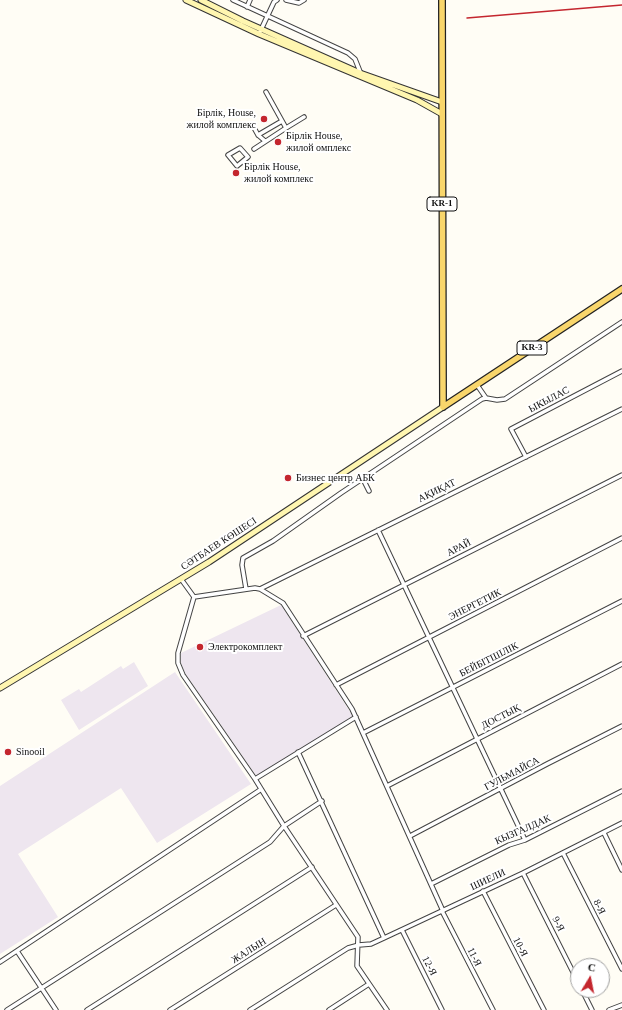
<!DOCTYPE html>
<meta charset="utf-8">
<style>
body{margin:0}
#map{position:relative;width:622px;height:1010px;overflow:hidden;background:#fffdf5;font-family:"Times New Roman",serif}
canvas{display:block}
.north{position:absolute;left:570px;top:958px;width:40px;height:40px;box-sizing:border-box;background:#fff;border:1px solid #a0a0a0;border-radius:50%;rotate:10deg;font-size:11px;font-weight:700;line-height:16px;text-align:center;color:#111}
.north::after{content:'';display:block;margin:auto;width:14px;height:18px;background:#c4262e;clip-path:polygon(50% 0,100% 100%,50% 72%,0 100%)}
</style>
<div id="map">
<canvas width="622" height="1010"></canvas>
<div class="north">С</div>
</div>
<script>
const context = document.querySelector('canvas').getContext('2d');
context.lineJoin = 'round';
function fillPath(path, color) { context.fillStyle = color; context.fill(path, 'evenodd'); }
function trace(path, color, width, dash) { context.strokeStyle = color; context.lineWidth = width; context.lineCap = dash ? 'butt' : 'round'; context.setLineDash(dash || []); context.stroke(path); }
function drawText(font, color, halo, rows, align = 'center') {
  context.font = font + ' "Times New Roman",serif'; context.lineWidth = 4; context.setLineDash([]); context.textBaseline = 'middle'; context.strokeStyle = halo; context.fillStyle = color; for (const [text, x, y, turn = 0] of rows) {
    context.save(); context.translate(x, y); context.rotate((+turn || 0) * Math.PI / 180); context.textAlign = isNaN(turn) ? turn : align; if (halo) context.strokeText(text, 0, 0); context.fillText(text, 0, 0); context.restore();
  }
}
fillPath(new Path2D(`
 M281 605 354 718 257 777 185 673 181 663V653Z
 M134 662 148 686 79 730 61 700 79 689 81 692 121 666 123 669Z
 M175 672 251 784 157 843 121 788 18 854 58 917 0 954V786Z`), '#eee6ef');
const minor = new Path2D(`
 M233 0 348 53 355 59 361 74
 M286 0 299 3 304 0
 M247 7 250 0
 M259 34 274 2 277 0
 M266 92 286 128 304 117
 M253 126 258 135 265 141
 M258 135 282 121
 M240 148 248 157 237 166 228 155Z
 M254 149 286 128
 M477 385 486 398
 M526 457 511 429 622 371
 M363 479 369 491
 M378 530 525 840
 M181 579 194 597
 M246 589 242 565 243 558 273 541 341 493 482 399 486 398 497 400 505 399 622 322
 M260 589 622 409
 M194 597 178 653V663L183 675 255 779 284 826 358 937 357 966 387 1010
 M194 597 255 588 260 589 283 603 352 709 443 911
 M303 636 622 475
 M336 685 622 538
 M363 733 622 601
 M298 752 384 938
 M255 779 356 717
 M387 786 622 664
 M604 833 622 870
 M410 836 547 764 622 726
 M563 853 622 969
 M523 873 578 982
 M431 884 509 845 525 840 622 791
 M483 891 544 1010
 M442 911 493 1010
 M402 930 442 1010
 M17 951 56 1010
 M0 962 260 790
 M582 990 592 1010
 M7 1010 245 858 270 842 284 826 322 801
 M87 1010 312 867
 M170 1010 336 905
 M250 1010 348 948 359 945 371 944 384 938 523 873 622 823
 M329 1010 369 984
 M609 1010 622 1005`);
const secondary = new Path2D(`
 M186 0 259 34 417 100 442 114
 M201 0 243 21 360 73 442 102
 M0 688 209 562 443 407`);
const primary = new Path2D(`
 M442 0 443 407
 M443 407 622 289`);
trace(minor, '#444', 5.5);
trace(secondary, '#333', 7);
trace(primary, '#222', 8);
trace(minor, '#fff', 3.5);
trace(secondary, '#fff6b0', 5);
trace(primary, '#f9d66b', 5.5);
trace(new Path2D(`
 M467 18 622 5`), '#c4262e', 1.5);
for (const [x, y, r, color] of [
 [264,119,4,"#c4262e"],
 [278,142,4,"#c4262e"],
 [236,173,4,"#c4262e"],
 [288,478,4,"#c4262e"],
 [200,647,4,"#c4262e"],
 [8,752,4,"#c4262e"]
]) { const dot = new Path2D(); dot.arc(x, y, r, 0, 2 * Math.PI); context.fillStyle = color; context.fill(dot); trace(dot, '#fff', 1.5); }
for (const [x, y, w] of [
 [442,204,30],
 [532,348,30]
]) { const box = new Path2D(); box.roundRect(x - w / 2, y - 7, w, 14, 3); context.fillStyle = '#fff'; context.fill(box); trace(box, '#111', 1); }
drawText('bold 9px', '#111', null, [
 ["KR-1",442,204],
 ["KR-3",532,348]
]);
drawText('10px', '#111', '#fff', [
 ["Бірлік, House,",256,113,"right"],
 ["жилой комплекс",256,125,"right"],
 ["Бірлік House,",286,136],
 ["жилой омплекс",286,148],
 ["Бірлік House,",244,167],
 ["жилой комплекс",244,179],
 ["Бизнес центр АБК",296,478],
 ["Электрокомплект",208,647],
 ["Sinooil",16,752]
], 'left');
drawText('10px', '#111', '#fff', [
 ["ЫКЫЛАС",549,400,-28],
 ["АҚИҚАТ",437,491,-26],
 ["СӘТБАЕВ КӨШЕСІ",219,544,-33],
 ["АРАЙ",459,548,-27],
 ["ЭНЕРГЕТИК",475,605,-27],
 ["БЕЙБІТШІЛІК",489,660,-27],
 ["ДОСТЫҚ",501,717,-27],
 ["ГУЛЬМАЙСА",512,774,-28],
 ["КЫЗГАЛДАК",523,830,-24],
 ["ШИЕЛИ",488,880,-25],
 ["8-Я",599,907,63],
 ["9-Я",558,924,63],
 ["10-Я",520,947,63],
 ["ЖАЛЫН",249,951,-32],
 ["11-Я",474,957,63],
 ["12-Я",429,966,63]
]);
</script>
